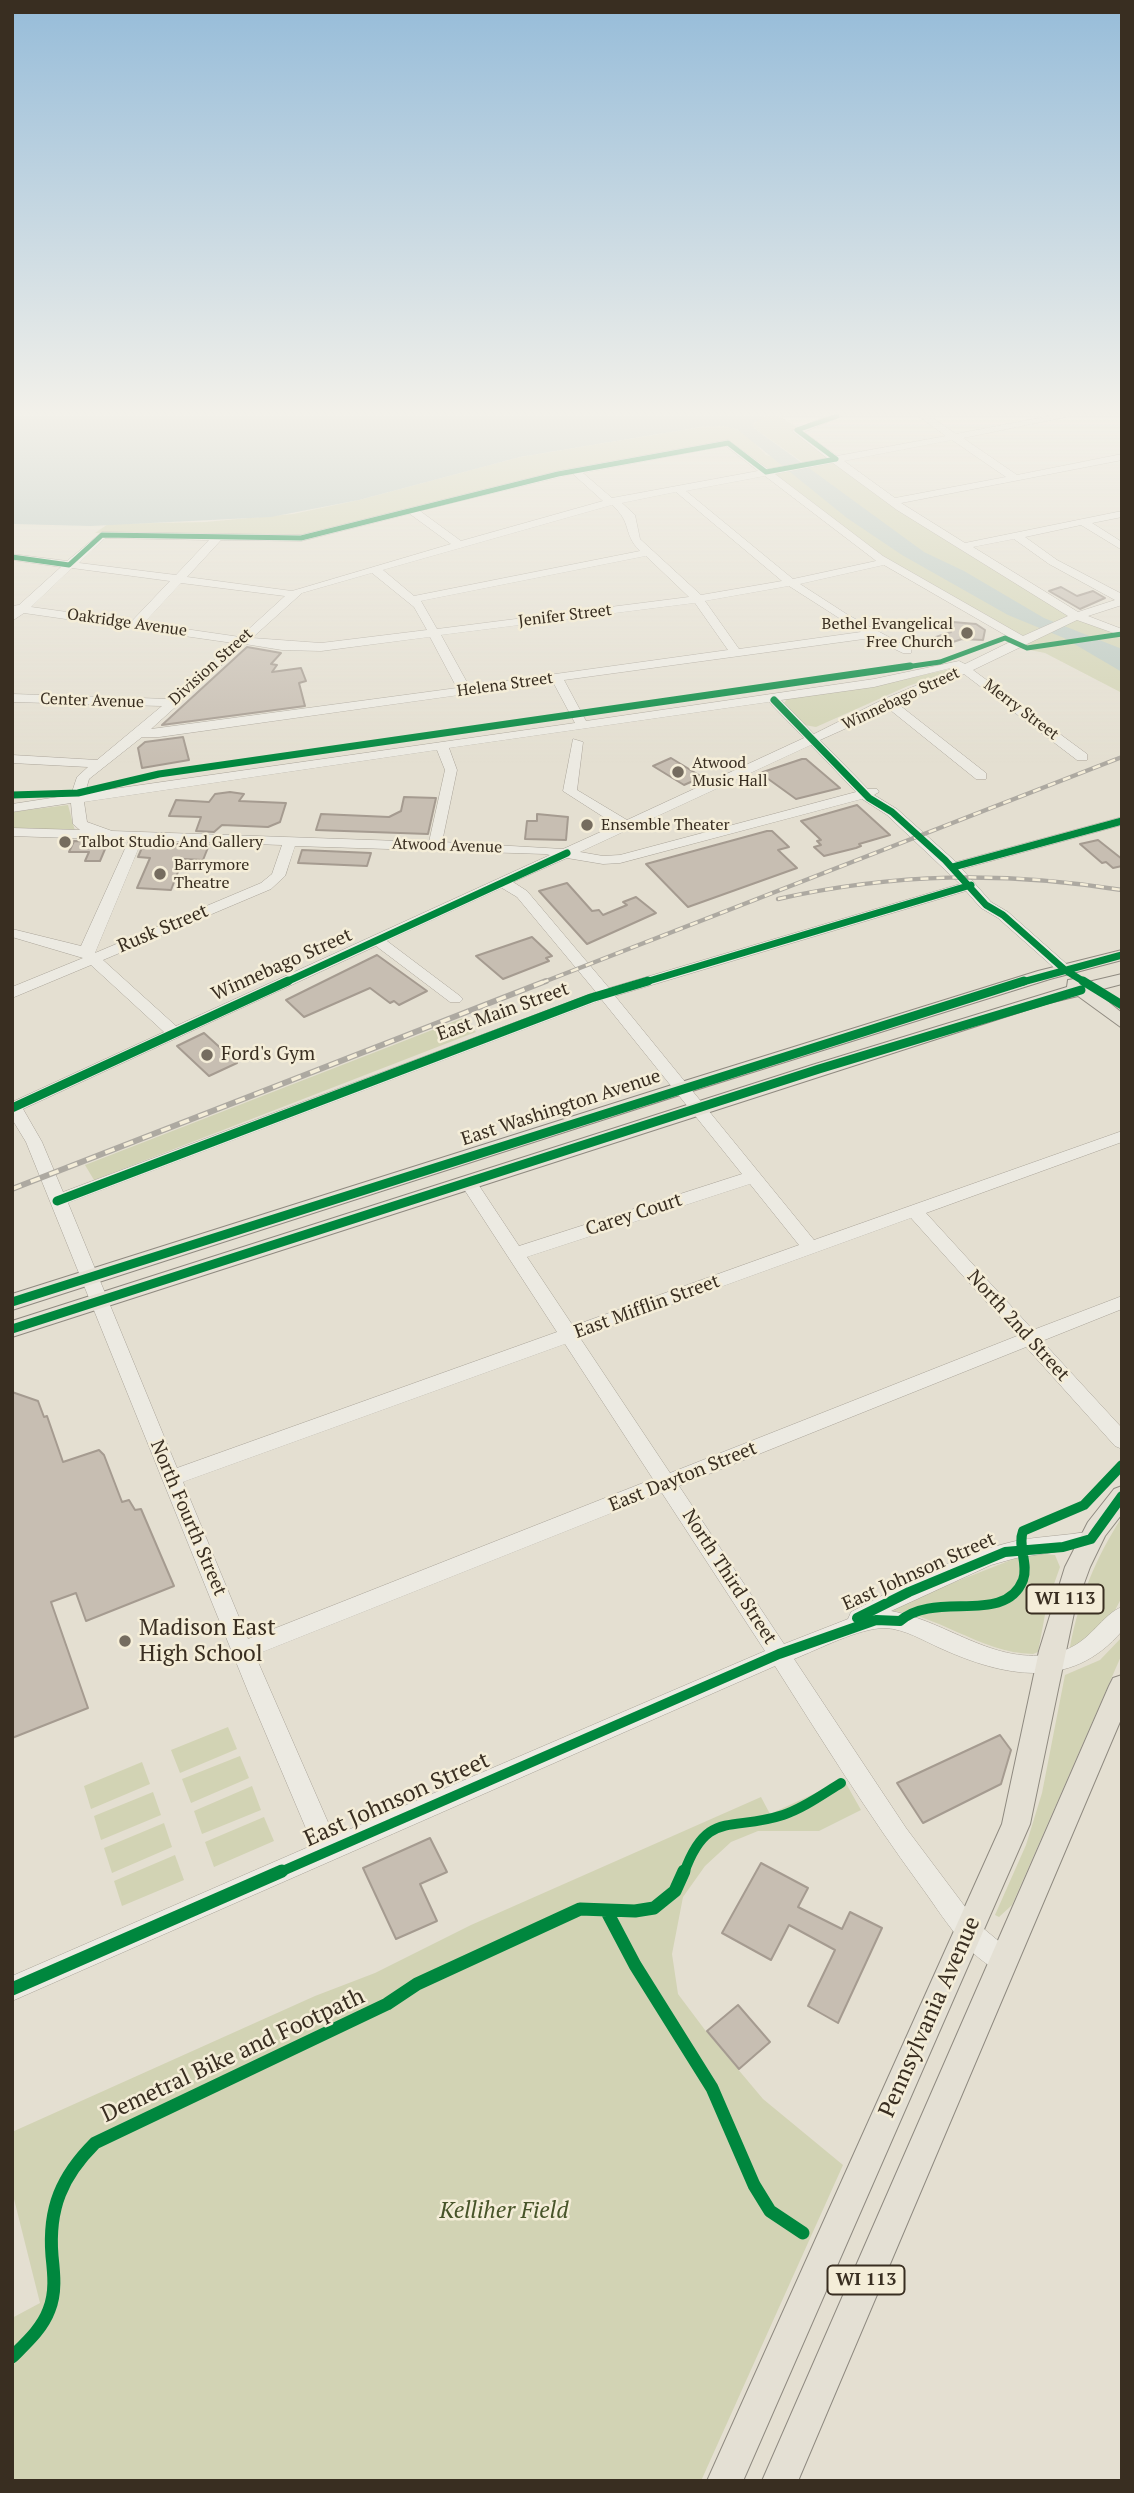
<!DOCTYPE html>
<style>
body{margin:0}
#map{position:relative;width:1134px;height:2493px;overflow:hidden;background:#e4dfd1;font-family:"PT Serif",serif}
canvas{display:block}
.frame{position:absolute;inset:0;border:14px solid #392e21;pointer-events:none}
</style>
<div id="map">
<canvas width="1134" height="2493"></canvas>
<div class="frame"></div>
</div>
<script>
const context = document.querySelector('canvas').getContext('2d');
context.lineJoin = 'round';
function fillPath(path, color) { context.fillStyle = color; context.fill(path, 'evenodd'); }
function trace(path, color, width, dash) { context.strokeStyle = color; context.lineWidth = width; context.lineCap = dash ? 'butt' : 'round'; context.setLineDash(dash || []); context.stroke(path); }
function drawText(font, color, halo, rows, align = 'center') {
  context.font = font + ' "PT Serif",serif'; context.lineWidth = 5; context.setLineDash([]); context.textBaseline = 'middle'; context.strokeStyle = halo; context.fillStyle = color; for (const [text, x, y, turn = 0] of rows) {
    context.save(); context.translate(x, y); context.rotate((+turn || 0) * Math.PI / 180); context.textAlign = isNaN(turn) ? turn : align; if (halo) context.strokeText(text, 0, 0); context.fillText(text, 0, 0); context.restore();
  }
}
fillPath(new Path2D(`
 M765 416H779L799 428 886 498 1076 616 1122 633V693L1045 653 1009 646 1021 641 913 580 728 443 558 474 301 538 95 533 108 524 205 522 293 514 359 500 520 457 701 427 725 426 738 430 752 440 766 455 805 464 754 428 753 424Z
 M950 669 956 670 908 686 816 727 804 725 784 703 787 699 893 682Z
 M68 805 75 831 12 828V812Z
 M463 1018 476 1032 94 1180 85 1165Z
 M1122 1517V1597L1113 1614 1073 1649 1070 1647C1079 1599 1095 1559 1122 1517Z
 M1036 1553 1055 1555 1060 1567 1047 1604 1038 1652 1033 1654C979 1653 937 1612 884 1610L1016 1558Z
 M1122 1637V1654L1012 1905 999 1917 995 1915 1026 1845 1042 1793 1065 1675 1100 1660Z
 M228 1727 237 1749 180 1773 171 1750Z
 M240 1756 249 1778 191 1803 182 1779Z
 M142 1762 150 1784 91 1809 84 1786Z
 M844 1780 861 1810 819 1831H758L731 1842 705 1866 683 1897 672 1954 678 1994 705 2030 763 2099 843 2165 701 2481H12V2318L40 2303 12 2191V2132L315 1996 375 1973 471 1925 761 1797 770 1814Z
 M252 1786 261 1810 202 1834 194 1811Z
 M153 1792 161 1815 101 1840 94 1816Z
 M264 1817 274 1841 214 1867 205 1842Z
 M164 1823 172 1847 112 1873 104 1848Z
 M175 1855 184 1880 122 1906 114 1881Z`), '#d2d3b4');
fillPath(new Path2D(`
 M12 416H765L753 424 754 428 924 552 964 571 1044 618 1122 649V672L1064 638 1008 615 902 555 847 518 738 430 725 426 701 427 520 457 359 500 271 517 91 526 12 524Z`), '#bbc9c2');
const building = new Path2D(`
 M1061 587 1077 596 1093 591 1105 598 1080 609 1049 591Z
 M953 622 976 624 985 630 983 640 962 639 947 644 936 637 951 632Z
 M247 647 281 653 271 664 277 665 272 672 301 668 306 681 299 683 305 706 162 725Z
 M183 737 189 760 142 768 138 748 145 742Z
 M671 758 702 777 684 785 653 766Z
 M802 759H806L840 788 796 799 760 773Z
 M230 792 244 794 239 801 286 803 280 822 268 827 222 825 214 832 196 831 201 817 169 816 176 800 209 802 215 794Z
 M404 797 436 798 428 834 316 830 321 814 389 817 401 811Z
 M857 805 890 835 859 844 861 846 856 848 824 856 814 847 821 845 817 841 821 840 801 821Z
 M537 814 568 817 566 840 525 839 527 821H537Z
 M767 831H772L789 847 778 850 797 868 688 907 646 864Z
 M1098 840 1122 859V866L1113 868 1106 862 1102 863 1080 844Z
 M74 841 108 842 100 861H85L89 852H69Z
 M144 843 209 845 203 860 183 859 171 890 137 888 150 858 138 857Z
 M302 850 371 853 367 866 298 863Z
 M567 883 592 911 599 910 603 915 627 905 623 902 636 897 656 913 587 944 539 891Z
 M532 937 552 956 546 958 549 961 503 979 476 956Z
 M377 955 427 991 399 1005 394 1001 390 1003 370 988 304 1017 286 1000Z
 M204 1033 237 1063 209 1076 177 1046Z
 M12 1392 38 1401 44 1417 47 1416 63 1462 99 1450 104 1455 122 1502 129 1500 135 1510 141 1509 174 1586 86 1621 76 1593 51 1602 88 1708 12 1738Z
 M1000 1735 1011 1750 1001 1784 923 1823 897 1783Z
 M430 1838 447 1872 420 1884 437 1921 396 1939 363 1868Z
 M761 1863 808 1888 798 1907 842 1929 850 1912 882 1928 838 2023 808 2006 835 1950 789 1925 771 1960 722 1933Z
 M738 2005 770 2042 739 2069 707 2031Z`);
fillPath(building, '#c7beb2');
trace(building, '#a59b90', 2);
const minor = new Path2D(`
 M827 416H842L804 432 837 456 946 436 918 416H930L956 434 1049 416H1071L963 438 1017 475 1122 454V460L901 503 965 543 1122 511V517L1092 523 1122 542V550L1081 525 1025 537 1057 560 1122 594V605L1088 616 1122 629V636L1077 620 973 670 1087 754V760H1077L964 674 898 704 986 773V779H976L889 709 820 740 868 789H877L879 792 874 795 897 809 956 862 1122 817V825L962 869 991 902 1008 912 1070 967V973H1060L998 918 981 908 966 891 615 996 814 1240 1122 1131V1142L926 1213 1033 1330 1122 1296V1309L1042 1341 1122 1428V1449L1115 1446 1026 1347 679 1486 784 1644 848 1619 851 1612C903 1585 957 1554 1016 1541 1040 1536 1066 1536 1091 1531L1098 1533 1101 1539 1098 1545 1016 1558 991 1565 891 1611C949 1621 1000 1671 1062 1651 1090 1643 1102 1614 1122 1607V1631C1071 1691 1004 1677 940 1648 922 1640 905 1629 885 1628 859 1628 819 1649 794 1659L906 1828 978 1924 1013 1953 1016 1961 1013 1969 1004 1973C966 1958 943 1916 920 1885 868 1814 822 1740 775 1666L12 2001V1976L313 1845 249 1694 26 1142 12 1119V1102L164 1032 91 965 12 998V987L83 958 12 937V929L81 946 129 840 12 836V828L80 830 73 824 71 803 12 812V804L71 795 77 777 88 767 12 763V755L97 760 162 706 12 702V694L170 699 233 643 24 613 12 621V606L19 605 61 567 12 560V554L67 561 102 532 301 535 558 471 728 440 768 469 827 458 792 431ZM952 440 1006 477 895 498 844 461ZM726 446 758 471 612 498 583 473ZM833 463 897 510 1068 616 1023 636 883 556 775 474ZM573 474 603 501 461 541 420 511ZM765 476 875 560 876 561 793 579 686 491ZM676 492 782 581 701 595 640 539 635 515 622 503ZM612 505C633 523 622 533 640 551L414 596 383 570ZM410 514 451 544 292 591 187 577 221 540 301 541ZM105 538 209 540 176 575 79 563ZM1014 539 1049 564 1115 600 1078 612 973 547ZM646 556 689 597 437 629 421 601ZM884 565 1014 640 965 664 959 661 874 679 586 721 564 680 871 638 903 653H911V649L848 615 800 584ZM72 568 170 581 132 621 31 607ZM372 573 414 607 427 630 321 643 252 638 302 593ZM181 583 285 596 240 637 144 623ZM789 586 861 632 739 649 705 601ZM695 603 728 650 469 686 441 635ZM430 637 457 688 151 729 245 644 282 650 321 651ZM955 667 956 669 884 699 814 734 781 700 874 687ZM553 682 575 723 85 793 89 779 142 737H159ZM769 702 804 738 627 820 577 790 583 742 573 739 563 791 616 825 563 849 442 842 457 770 449 748ZM811 745 856 792 620 855 603 856 580 852ZM437 750 445 770 429 842 112 831 87 822 84 802ZM862 799 887 815 960 884 609 988 527 891 513 882 567 858 603 864 620 863ZM142 840 282 845 272 874 261 883 95 953ZM295 846 545 854 550 855 176 1026 103 960 271 889 285 876ZM502 888 517 897 596 992 63 1192 42 1142 23 1109 376 946 450 1002H460L463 999 460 996 387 941ZM602 1000 742 1174 519 1246 474 1178H462L460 1182 462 1186 557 1332 177 1468 68 1203ZM750 1184 799 1245 573 1326 527 1257ZM911 1218 1017 1336 670 1473 580 1338ZM565 1344 653 1479 248 1639 183 1482ZM662 1493 765 1651 334 1836 255 1655Z`);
const major = new Path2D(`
 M1122 950V960L1050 979 689 1092 12 1310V1294L675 1084 1038 971Z
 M1122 974V984L1095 991 1122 1013V1028L1078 996 1045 1004 12 1337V1321L812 1065 1067 987 1068 980 1074 979 1084 983Z
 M1122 1486V1514L1105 1536 1090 1567 1075 1608 1030 1824 743 2481H707L1002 1824 1039 1651 1065 1567 1088 1522 1114 1489Z
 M1122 1675V1717L798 2481H762L1109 1686 1113 1678Z`);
trace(minor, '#aaa499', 1);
trace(major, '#8f8a80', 2);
fillPath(minor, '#eceae2');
fillPath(major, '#e4e0d4');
const railFar1 = new Path2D(`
 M778 899C894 873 1005 871 1122 890
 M541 983 1122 757`);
const rail = new Path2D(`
 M12 1189 546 981`);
trace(railFar1, '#ada9a1', 4.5);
trace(rail, '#ada9a1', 6);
trace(railFar1, '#f4edd8', 2.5, [8]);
trace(rail, '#f4edd8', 3.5, [10]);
trace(new Path2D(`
 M836 459 797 430 837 416
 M12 557 69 565 102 535 301 538 558 474 728 443 766 472 836 459
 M899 668 940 662 1005 638 1027 648 1122 634`), '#00873e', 5);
trace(new Path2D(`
 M774 700 869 798 892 812 945 860 986 905 1003 915 1065 970 1086 983
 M12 795 78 793 159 774 910 666
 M953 867 1122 821
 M284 983 567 853
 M642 983 971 885
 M1019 983 1122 955`), '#00873e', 7);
trace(new Path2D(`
 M1083 981 1122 1005
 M12 1108 288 981
 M57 1201 591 998 648 981
 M12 1302 1024 981
 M12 1329 819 1069 1081 990`), '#00873e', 9);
trace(new Path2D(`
 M857 1618 909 1592 1005 1552 1063 1547 1091 1539 1122 1496
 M278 1873 779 1654 876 1620 900 1621C935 1590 1005 1626 1023 1580 1029 1564 1017 1546 1023 1531L1084 1505 1122 1465
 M684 1873C707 1809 731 1832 783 1815 804 1808 823 1794 841 1783`), '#00873e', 10);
trace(new Path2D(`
 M606 1910 635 1965 712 2088 754 2185 770 2211 803 2233
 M12 1989 282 1871
 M12 2357C26 2343 42 2329 49 2310 56 2293 54 2274 52 2256 48 2208 62 2176 95 2143L387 2004 417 1984 580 1909 635 1911 654 1908 675 1891 684 1871`), '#00873e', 13);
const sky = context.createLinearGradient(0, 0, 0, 765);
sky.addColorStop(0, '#96bcd9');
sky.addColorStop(0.54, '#f3f1ea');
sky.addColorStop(1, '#f3f1ea00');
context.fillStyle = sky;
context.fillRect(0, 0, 1134, 765);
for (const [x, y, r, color] of [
 [967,633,7,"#756c5f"],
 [678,772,7,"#756c5f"],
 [587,825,7,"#756c5f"],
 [65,842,7,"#756c5f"],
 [160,874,7,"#756c5f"],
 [207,1055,7,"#756c5f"],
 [125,1641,7,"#756c5f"]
]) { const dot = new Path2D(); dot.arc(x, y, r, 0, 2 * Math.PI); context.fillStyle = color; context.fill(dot); trace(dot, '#f4edd8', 2.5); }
drawText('16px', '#392e21', '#f4edd8', [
 ["Jenifer Street",565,616,-7],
 ["Oakridge Avenue",127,623,8],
 ["Division Street",211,667,-42],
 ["Helena Street",505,685,-8],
 ["Winnebago Street",901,699,-25],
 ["Center Avenue",92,701,2],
 ["Merry Street",1021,710,37],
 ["Atwood Avenue",447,846,2]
]);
drawText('16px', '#392e21', '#f4edd8', [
 ["Bethel Evangelical",953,624,"right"],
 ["Free Church",953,642,"right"],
 ["Atwood",692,763],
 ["Music Hall",692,781],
 ["Ensemble Theater",601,825],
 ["Talbot Studio And Gallery",79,842],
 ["Barrymore",174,865],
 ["Theatre",174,883]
], 'left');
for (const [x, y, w] of [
 [1065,1599,77],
 [866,2280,77]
]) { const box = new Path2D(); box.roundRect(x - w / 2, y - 14.5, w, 29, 5); context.fillStyle = '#f4edd8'; context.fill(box); trace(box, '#392e21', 2); }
drawText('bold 18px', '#392e21', null, [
 ["WI 113",1065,1599],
 ["WI 113",866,2280]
]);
drawText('19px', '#392e21', '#f4edd8', [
 ["Rusk Street",163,929,-23],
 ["Winnebago Street",282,965,-24],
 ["East Main Street",503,1012,-20],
 ["East Washington Avenue",561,1108,-18],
 ["Carey Court",634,1215,-18],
 ["East Mifflin Street",647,1307,-20],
 ["North 2nd Street",1018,1326,48],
 ["East Dayton Street",683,1477,-22],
 ["North Fourth Street",188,1518,67],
 ["East Johnson Street",919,1572,-24],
 ["North Third Street",729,1577,57]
]);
drawText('19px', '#392e21', '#f4edd8', [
 ["Ford's Gym",221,1055]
], 'left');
drawText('23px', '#392e21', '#f4edd8', [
 ["Madison East",139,1628],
 ["High School",139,1654]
], 'left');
drawText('23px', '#392e21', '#f4edd8', [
 ["East Johnson Street",397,1800,-24],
 ["Pennsylvania Avenue",930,2017,-66],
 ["Demetral Bike and Footpath",233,2056,-25]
]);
drawText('italic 23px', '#475429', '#f4edd8', [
 ["Kelliher Field",504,2211]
]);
</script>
